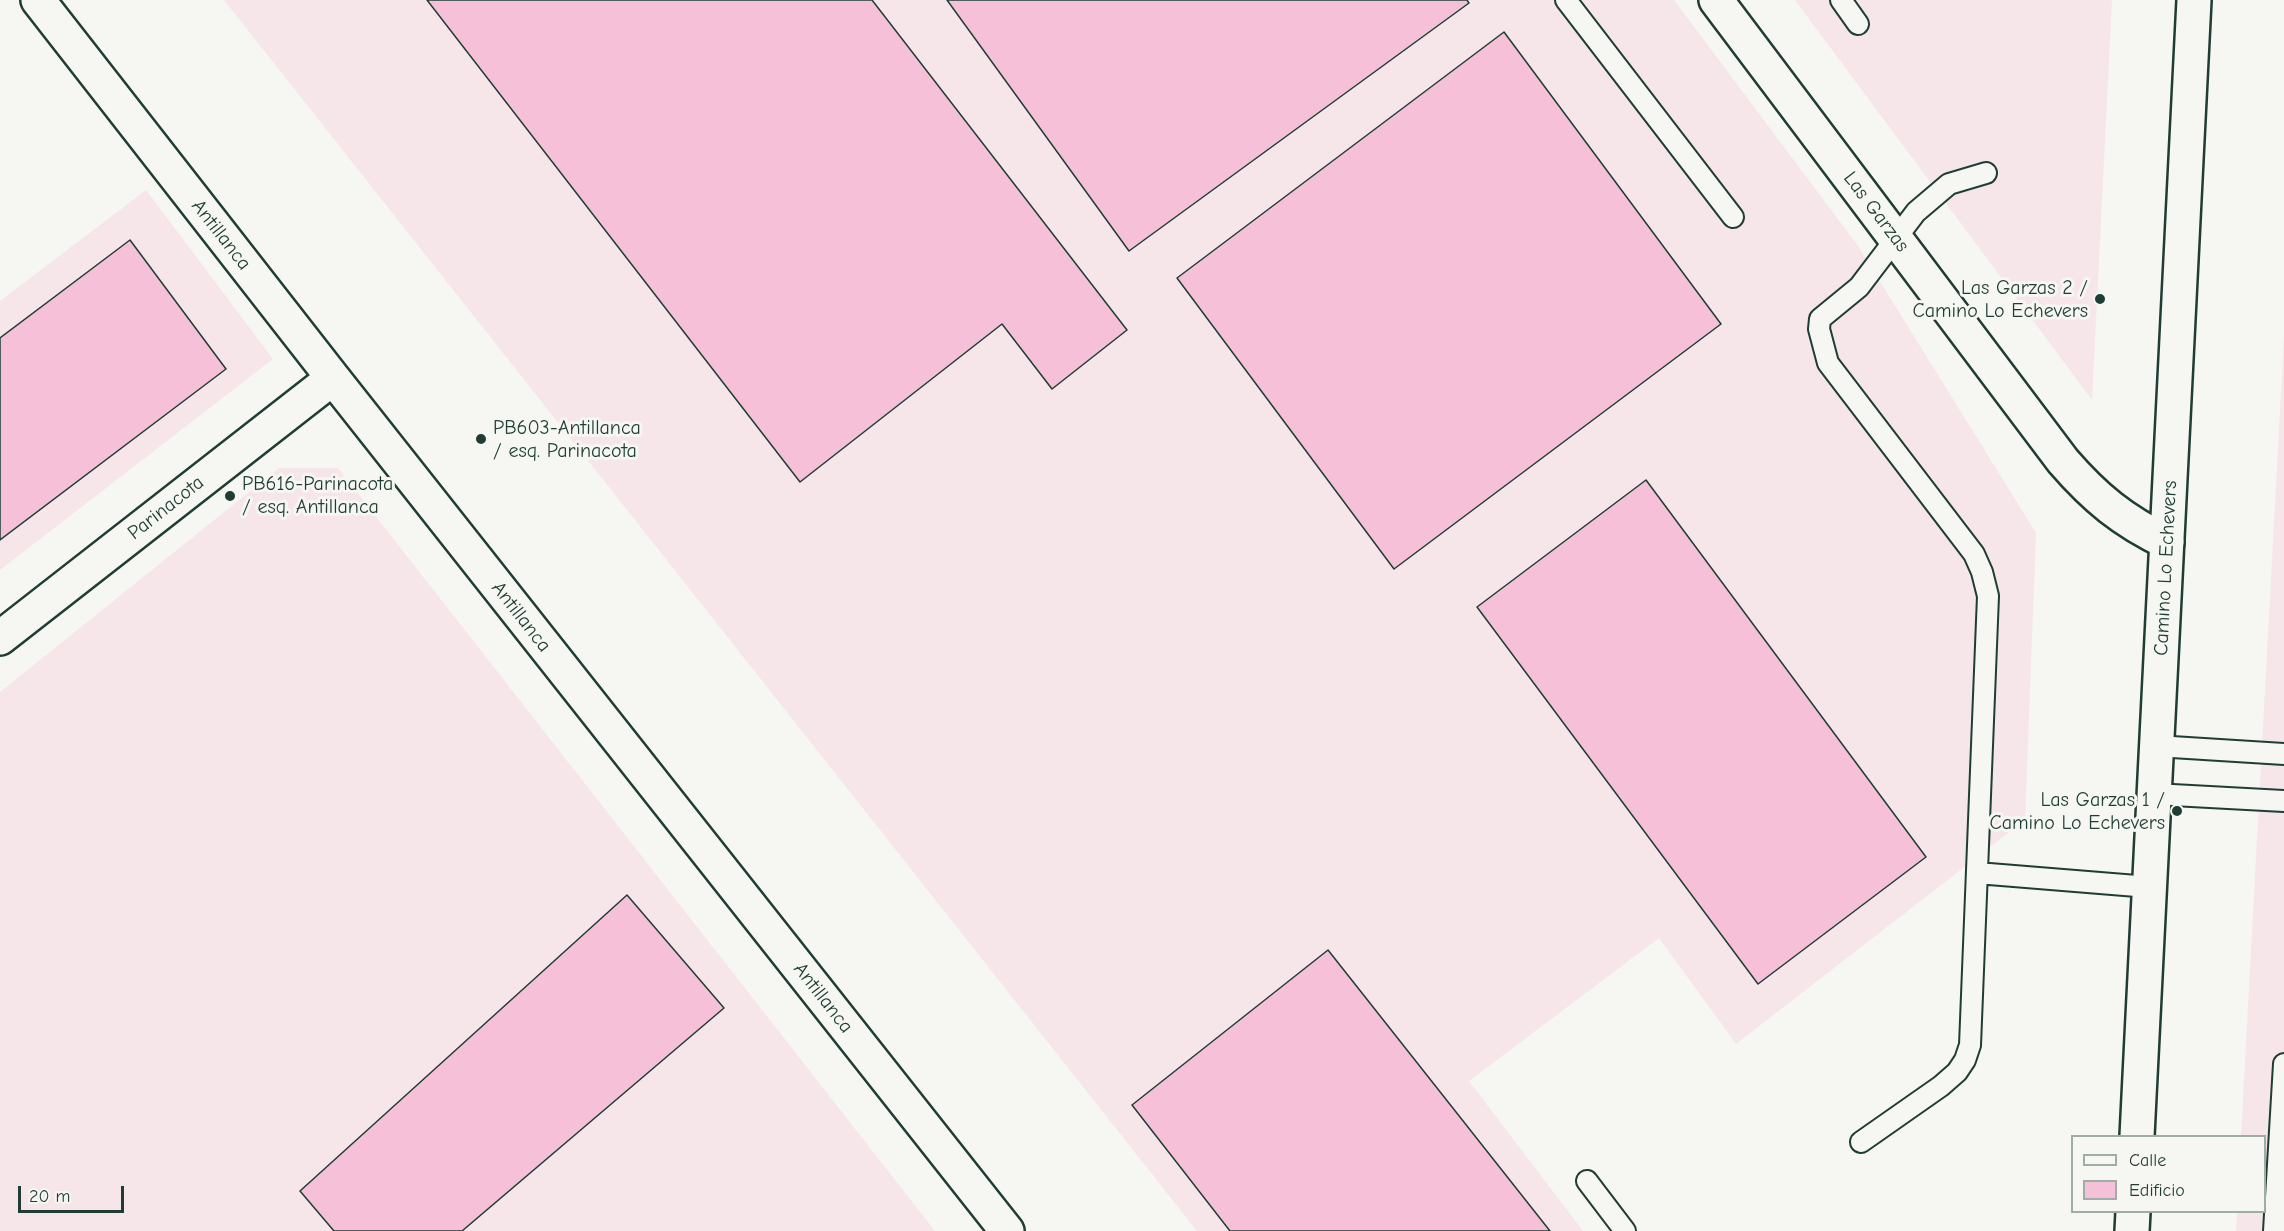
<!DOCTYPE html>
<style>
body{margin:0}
#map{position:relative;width:2284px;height:1231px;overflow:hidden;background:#f6f6f2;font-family:"Comic Neue",sans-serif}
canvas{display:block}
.legend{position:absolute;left:2071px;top:1135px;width:195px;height:78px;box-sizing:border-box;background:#f6f6f2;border:2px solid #a0aca6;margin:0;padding:8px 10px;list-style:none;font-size:18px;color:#1f3d34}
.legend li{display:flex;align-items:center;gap:12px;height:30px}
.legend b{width:30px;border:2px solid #a0aca6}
.scale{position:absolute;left:18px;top:1186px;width:106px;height:27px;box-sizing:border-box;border:3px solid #1f3d34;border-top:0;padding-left:8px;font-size:18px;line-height:21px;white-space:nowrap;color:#1f3d34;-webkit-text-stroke:4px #f6f6f2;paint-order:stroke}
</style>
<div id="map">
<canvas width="2284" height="1231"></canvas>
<ul class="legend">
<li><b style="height:8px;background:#f6f6f2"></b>Calle</li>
<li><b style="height:16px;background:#f6c0d9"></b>Edificio</li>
</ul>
<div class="scale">20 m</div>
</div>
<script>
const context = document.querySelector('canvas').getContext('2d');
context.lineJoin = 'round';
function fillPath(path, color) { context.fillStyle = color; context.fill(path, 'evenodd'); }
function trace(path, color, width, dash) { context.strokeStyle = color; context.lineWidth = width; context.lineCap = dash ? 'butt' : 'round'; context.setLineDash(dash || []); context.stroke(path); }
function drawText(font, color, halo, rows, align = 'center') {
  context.font = font + ' "Comic Neue",sans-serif'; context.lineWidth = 6; context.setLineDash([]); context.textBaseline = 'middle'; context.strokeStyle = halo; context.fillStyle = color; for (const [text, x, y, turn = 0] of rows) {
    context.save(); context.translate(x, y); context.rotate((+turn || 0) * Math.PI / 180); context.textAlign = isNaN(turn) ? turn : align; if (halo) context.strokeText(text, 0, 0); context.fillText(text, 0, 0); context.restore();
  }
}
fillPath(new Path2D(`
 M224 0H1674L1858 246 2036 533 2025 820 1736 1044 1659 938 1469 1081 1583 1231H1197Z
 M1795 0H2112L2092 400Z
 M146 190 273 359 0 570V301Z
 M2284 337V1231H2236L2237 1212H2264V1136H2241Z
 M279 468H338L935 1231H0V692Z`), '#f6e6ea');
const building = new Path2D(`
 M427 0H872L1127 330 1052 389 1002 324 800 482Z
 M947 0H1467L1469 3 1129 251Z
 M1504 32 1721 324 1394 569 1177 278Z
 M130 240 226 369 0 540V338Z
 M1646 480 1926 857 1758 984 1477 607Z
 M627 895 724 1008 462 1231H334L300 1191Z
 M1328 950 1550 1231H1230L1132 1105Z`);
fillPath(building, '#f6c0d9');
trace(building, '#1f3d34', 1.5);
const lane = new Path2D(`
 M1566 0 1733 217
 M1841 0 1858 24
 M2156 746 2284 754
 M2154 794 2284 801
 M1977 873 2149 887
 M1861 1142 1941 1086 1957 1072 1965 1060 1970 1045 1988 596 1982 572 1974 554 1828 363 1819 329 1820 319 1859 287 1916 212 1949 184 1986 173
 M1587 1181 1625 1231
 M2274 1231 2284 1064`);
const street = new Path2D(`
 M38 0 333 378 1007 1231
 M1716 0 2063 461C2095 498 2123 521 2167 542
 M0 638 333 378`);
const secondary = new Path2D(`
 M2137 1136 2194 0
 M2132 1231 2133 1212`);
trace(lane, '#1f3d34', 24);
trace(street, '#1f3d34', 38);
trace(secondary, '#1f3d34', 38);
trace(lane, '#f6f6f2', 20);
trace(street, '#f6f6f2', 33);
trace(secondary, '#f6f6f2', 33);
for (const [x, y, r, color] of [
 [2100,299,6,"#1f3d34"],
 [481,439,6,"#1f3d34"],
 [230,496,6,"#1f3d34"],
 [2177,811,6,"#1f3d34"]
]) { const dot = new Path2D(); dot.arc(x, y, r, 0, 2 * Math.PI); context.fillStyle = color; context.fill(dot); trace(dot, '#f6f6f2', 2); }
drawText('20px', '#1f3d34', '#f6f6f2', [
 ["Las Garzas",1876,212,53],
 ["Antillanca",221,235,52],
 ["Parinacota",166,508,-38],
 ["Camino Lo Echevers",2166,568,-87],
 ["Antillanca",521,617,52],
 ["Antillanca",823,998,52]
]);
drawText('20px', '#1f3d34', '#f6f6f2', [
 ["Las Garzas 2 /",2088,288],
 ["Camino Lo Echevers",2088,311],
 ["PB603-Antillanca",493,428,"left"],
 ["/ esq. Parinacota",493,451,"left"],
 ["PB616-Parinacota",242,484,"left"],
 ["/ esq. Antillanca",242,507,"left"],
 ["Las Garzas 1 /",2165,800],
 ["Camino Lo Echevers",2165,823]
], 'right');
</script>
